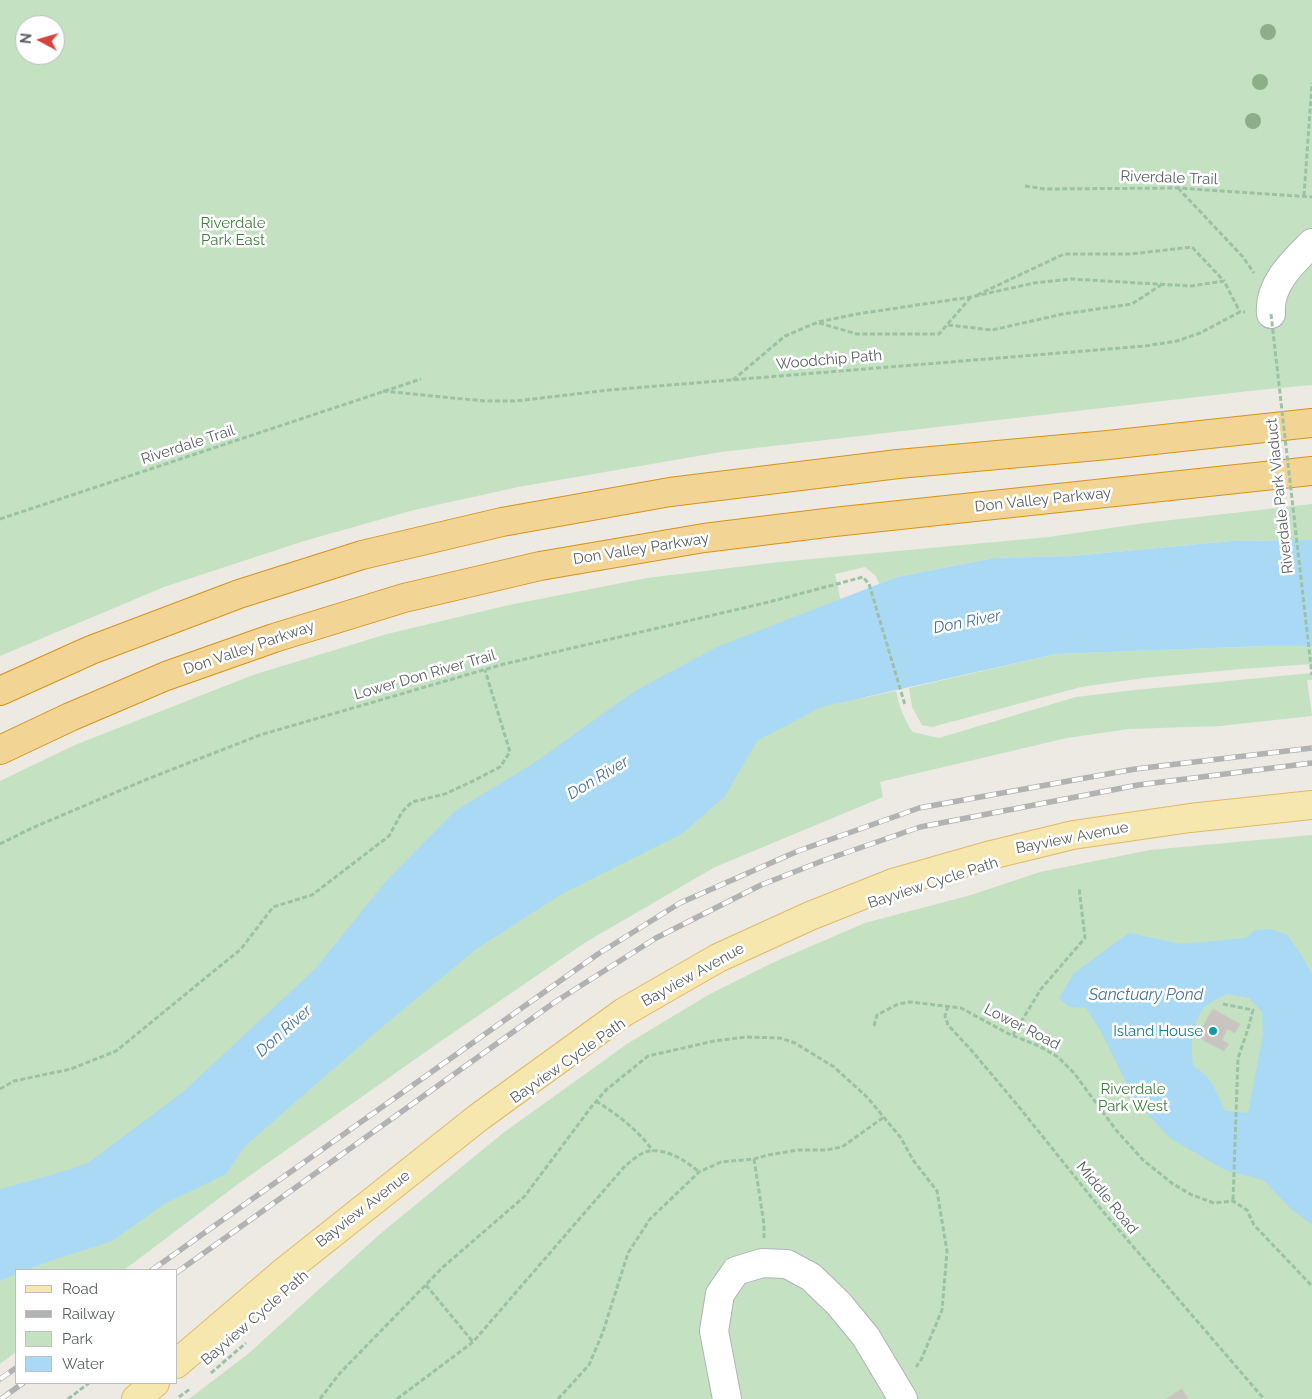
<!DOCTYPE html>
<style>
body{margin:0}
#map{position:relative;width:1312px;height:1399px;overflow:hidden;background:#eceae3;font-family:Raleway,sans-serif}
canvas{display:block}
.legend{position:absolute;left:15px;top:1269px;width:162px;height:115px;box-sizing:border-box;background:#fff;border:1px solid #bdbfc0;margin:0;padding:6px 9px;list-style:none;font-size:15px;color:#5b5f62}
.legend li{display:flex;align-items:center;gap:10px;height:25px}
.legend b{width:25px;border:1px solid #bdbfc0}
.north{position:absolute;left:15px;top:15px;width:50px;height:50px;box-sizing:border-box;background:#fff;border:1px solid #bdbfc0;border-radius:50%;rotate:276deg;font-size:14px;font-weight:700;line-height:20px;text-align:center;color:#5b5f62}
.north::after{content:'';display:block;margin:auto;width:18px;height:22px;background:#d7433f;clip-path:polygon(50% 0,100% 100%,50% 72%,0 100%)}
</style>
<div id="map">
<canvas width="1312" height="1399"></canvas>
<ul class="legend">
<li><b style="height:6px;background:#f6e7ae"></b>Road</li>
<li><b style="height:6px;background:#b1b2b2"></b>Railway</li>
<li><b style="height:14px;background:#c4e1c2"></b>Park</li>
<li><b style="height:14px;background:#aad9f6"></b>Water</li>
</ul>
<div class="north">N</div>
</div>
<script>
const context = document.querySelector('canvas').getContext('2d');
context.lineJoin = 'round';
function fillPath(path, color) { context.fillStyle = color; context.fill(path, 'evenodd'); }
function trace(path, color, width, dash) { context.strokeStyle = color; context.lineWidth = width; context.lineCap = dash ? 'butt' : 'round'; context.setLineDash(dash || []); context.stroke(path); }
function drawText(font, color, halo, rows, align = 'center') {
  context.font = font + ' Raleway,sans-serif'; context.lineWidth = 5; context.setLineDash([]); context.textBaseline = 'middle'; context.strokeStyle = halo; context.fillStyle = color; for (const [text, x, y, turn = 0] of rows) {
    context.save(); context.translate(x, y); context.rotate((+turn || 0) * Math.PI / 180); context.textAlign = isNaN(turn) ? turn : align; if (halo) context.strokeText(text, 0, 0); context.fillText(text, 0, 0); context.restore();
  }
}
fillPath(new Path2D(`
 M0 0H1312V385L1258 390 721 452 518 487 414 510 304 541 164 587 0 656ZM25 25H55V55H25Z
 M1312 504V540L1232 541 1072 556 994 558 897 577 879 584 876 576 865 567 835 574 862 698 896 691C899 706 904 720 913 732L939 738 1076 697 1135 690 1312 673V680H1307L1312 716 1220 726 1129 729 1067 738 880 782 883 797 715 867 586 942 441 1041 238 1184 124 1270H16V1352L0 1364V781L75 745 253 675 387 634 509 605 647 578 779 562 1049 537 1145 523Z
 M1266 646H1312V664L1241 669 1144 678 1081 687 932 727 922 725 912 707 909 688 1056 654Z
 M1312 835V1399H189L249 1353 380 1234 503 1133 627 1044 708 995 772 963 865 923 971 895 1040 872 1150 850Z`), '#c4e1c2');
fillPath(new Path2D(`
 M1312 540V646H1266L1056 654 821 707 757 741 725 796 683 833 560 895 475 950 370 1037 245 1146 226 1174 166 1203 112 1241 53 1260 26 1270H16V1274L0 1281V1189L55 1174 88 1163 183 1092 315 969 387 880 455 811 534 763 635 691 717 647 897 577 994 558 1072 556 1232 541Z
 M1270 929 1287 935 1300 953 1312 974V1225L1289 1207 1263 1180 1225 1170 1171 1139 1136 1102 1101 1032 1086 1008 1069 1007 1059 998 1074 973 1129 933 1181 944 1246 938 1255 930ZM1227 994 1249 998 1262 1012 1263 1034 1248 1113 1225 1111C1217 1094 1212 1076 1194 1067 1189 1050 1192 1018 1206 1006 1211 1001 1220 998 1227 994Z`), '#aad9f6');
const building = new Path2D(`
 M1213 1009 1240 1024 1235 1033 1227 1029 1222 1040 1229 1044 1224 1051 1197 1037Z
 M1182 1389 1188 1399H1166Z`);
fillPath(building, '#c8c5c0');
trace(building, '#d0cbc2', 1);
const minor = new Path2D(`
 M1271 314C1268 285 1293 262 1312 243
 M727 1399 714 1331 720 1294 736 1271 762 1263 787 1264 811 1277 839 1304 866 1337 903 1399`);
const major = new Path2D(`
 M176 1364 285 1271 479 1117 624 1012 718 958 810 916 893 883 991 855 1073 835 1190 818 1312 805
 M136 1399 155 1383`);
const highway = new Path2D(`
 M0 691 91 650 239 594 362 555 502 522 670 492 898 464 1108 445 1312 423
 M0 750 70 717 166 676 274 638 404 598 540 566 704 538 834 522 1312 471`);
trace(minor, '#b0b4b7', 30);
trace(major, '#e2b966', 30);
trace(highway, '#d89217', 30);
trace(new Path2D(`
 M1025 186 1045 189 1178 188 1312 197
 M1178 188 1243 257 1254 273
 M1304 196 1312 83
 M977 295 1064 254H1131L1192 247 1224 281
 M819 323 857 334H939L971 297
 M948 325 992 330 1063 314 1132 304 1161 285
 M733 380 785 336 818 322 857 314 971 297 1034 283 1071 279 1191 286 1224 281 1240 312
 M383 391 484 401H516L609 390 1145 346 1177 341 1200 333 1240 312H1245
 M0 519 421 379
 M0 844 32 828 145 780 260 735 504 664 769 602 863 577 869 584 905 705
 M1223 1004 1253 1010 1248 1029 1238 1058 1233 1201
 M948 1006 945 1016 948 1025 972 1051 1019 1107 1100 1208 1264 1399
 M874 1026 877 1015 898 1004 910 1002 961 1008 1009 1034 1039 1046 1058 1057 1074 1073 1116 1130 1143 1160 1173 1184 1192 1195 1214 1203 1233 1201 1247 1210 1254 1225 1312 1286
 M1013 1035 1041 989 1085 938 1079 887
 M0 1089 14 1081 71 1069 116 1051 241 949 273 907 312 895 389 836 402 812 412 802 445 794 475 780 500 767 510 752 485 670
 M596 1101C618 1115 638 1130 653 1151
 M754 1159 764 1224V1238
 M426 1285 473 1342
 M211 1373 246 1343
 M179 1397 190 1389
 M68 1399 89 1383
 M320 1399 340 1373 443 1267 524 1197 592 1106 606 1090 648 1056 714 1041 746 1037 780 1038 795 1043 834 1067 867 1097 901 1138 913 1160 937 1191 947 1251 942 1310 921 1360 916 1367
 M397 1399 473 1342 625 1166C631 1161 638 1155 645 1152 663 1146 687 1161 699 1172
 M558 1399 589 1365 603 1332 628 1253 650 1219 699 1172 721 1162 754 1159 768 1155 798 1150H826L842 1147 884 1117`), '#9cc2a5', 3, [5, 2.5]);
trace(minor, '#fff', 28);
trace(major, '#f6e7ae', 28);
trace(highway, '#f2d595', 28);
const rail = new Path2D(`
 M152 1270 598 954 680 903 798 851 919 808 1135 769 1312 748
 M176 1273 555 1002 656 938 761 885 822 861 920 827 1138 785 1312 763
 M0 1379 16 1368
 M1 1399 23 1383`);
trace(rail, '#b1b2b2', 5.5);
trace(rail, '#fff', 4, [11]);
trace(new Path2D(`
 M1271 314 1312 675`), '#9cc2a5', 3, [5, 2.5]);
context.fillStyle = '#8caf88';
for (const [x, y] of [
 [1268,32],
 [1260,82],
 [1253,121]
]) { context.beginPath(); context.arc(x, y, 8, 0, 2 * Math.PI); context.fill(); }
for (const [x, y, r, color] of [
 [1213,1031,5,"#0f9aa8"]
]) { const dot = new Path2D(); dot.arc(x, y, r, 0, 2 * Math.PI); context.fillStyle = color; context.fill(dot); trace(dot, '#fff', 2); }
drawText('15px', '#5b5f62', '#fff', [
 ["Riverdale Trail",1169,178,2],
 ["Woodchip Path",829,360,-5],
 ["Riverdale Trail",188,445,-18],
 ["Riverdale Park Viaduct",1280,496,-96],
 ["Don Valley Parkway",1043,500,-6],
 ["Don Valley Parkway",641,549,-9],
 ["Don Valley Parkway",249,648,-19],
 ["Lower Don River Trail",425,675,-16],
 ["Bayview Avenue",1072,838,-11],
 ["Bayview Cycle Path",933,883,-18],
 ["Bayview Avenue",693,975,-29],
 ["Lower Road",1022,1027,27],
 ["Bayview Cycle Path",568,1061,-35],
 ["Middle Road",1107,1198,51],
 ["Bayview Avenue",363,1209,-38],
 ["Bayview Cycle Path",255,1318,-41]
]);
drawText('15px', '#3e7f3d', '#fff', [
 ["Riverdale",233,223],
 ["Park East",233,240],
 ["Riverdale",1133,1089],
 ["Park West",1133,1106]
]);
drawText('15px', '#0d838f', '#fff', [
 ["Island House",1203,1031]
], 'right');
drawText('italic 16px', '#46759d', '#fff', [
 ["Don River",967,622,-11],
 ["Don River",598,778,-31],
 ["Sanctuary Pond",1146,995],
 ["Don River",284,1031,-42]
]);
</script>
